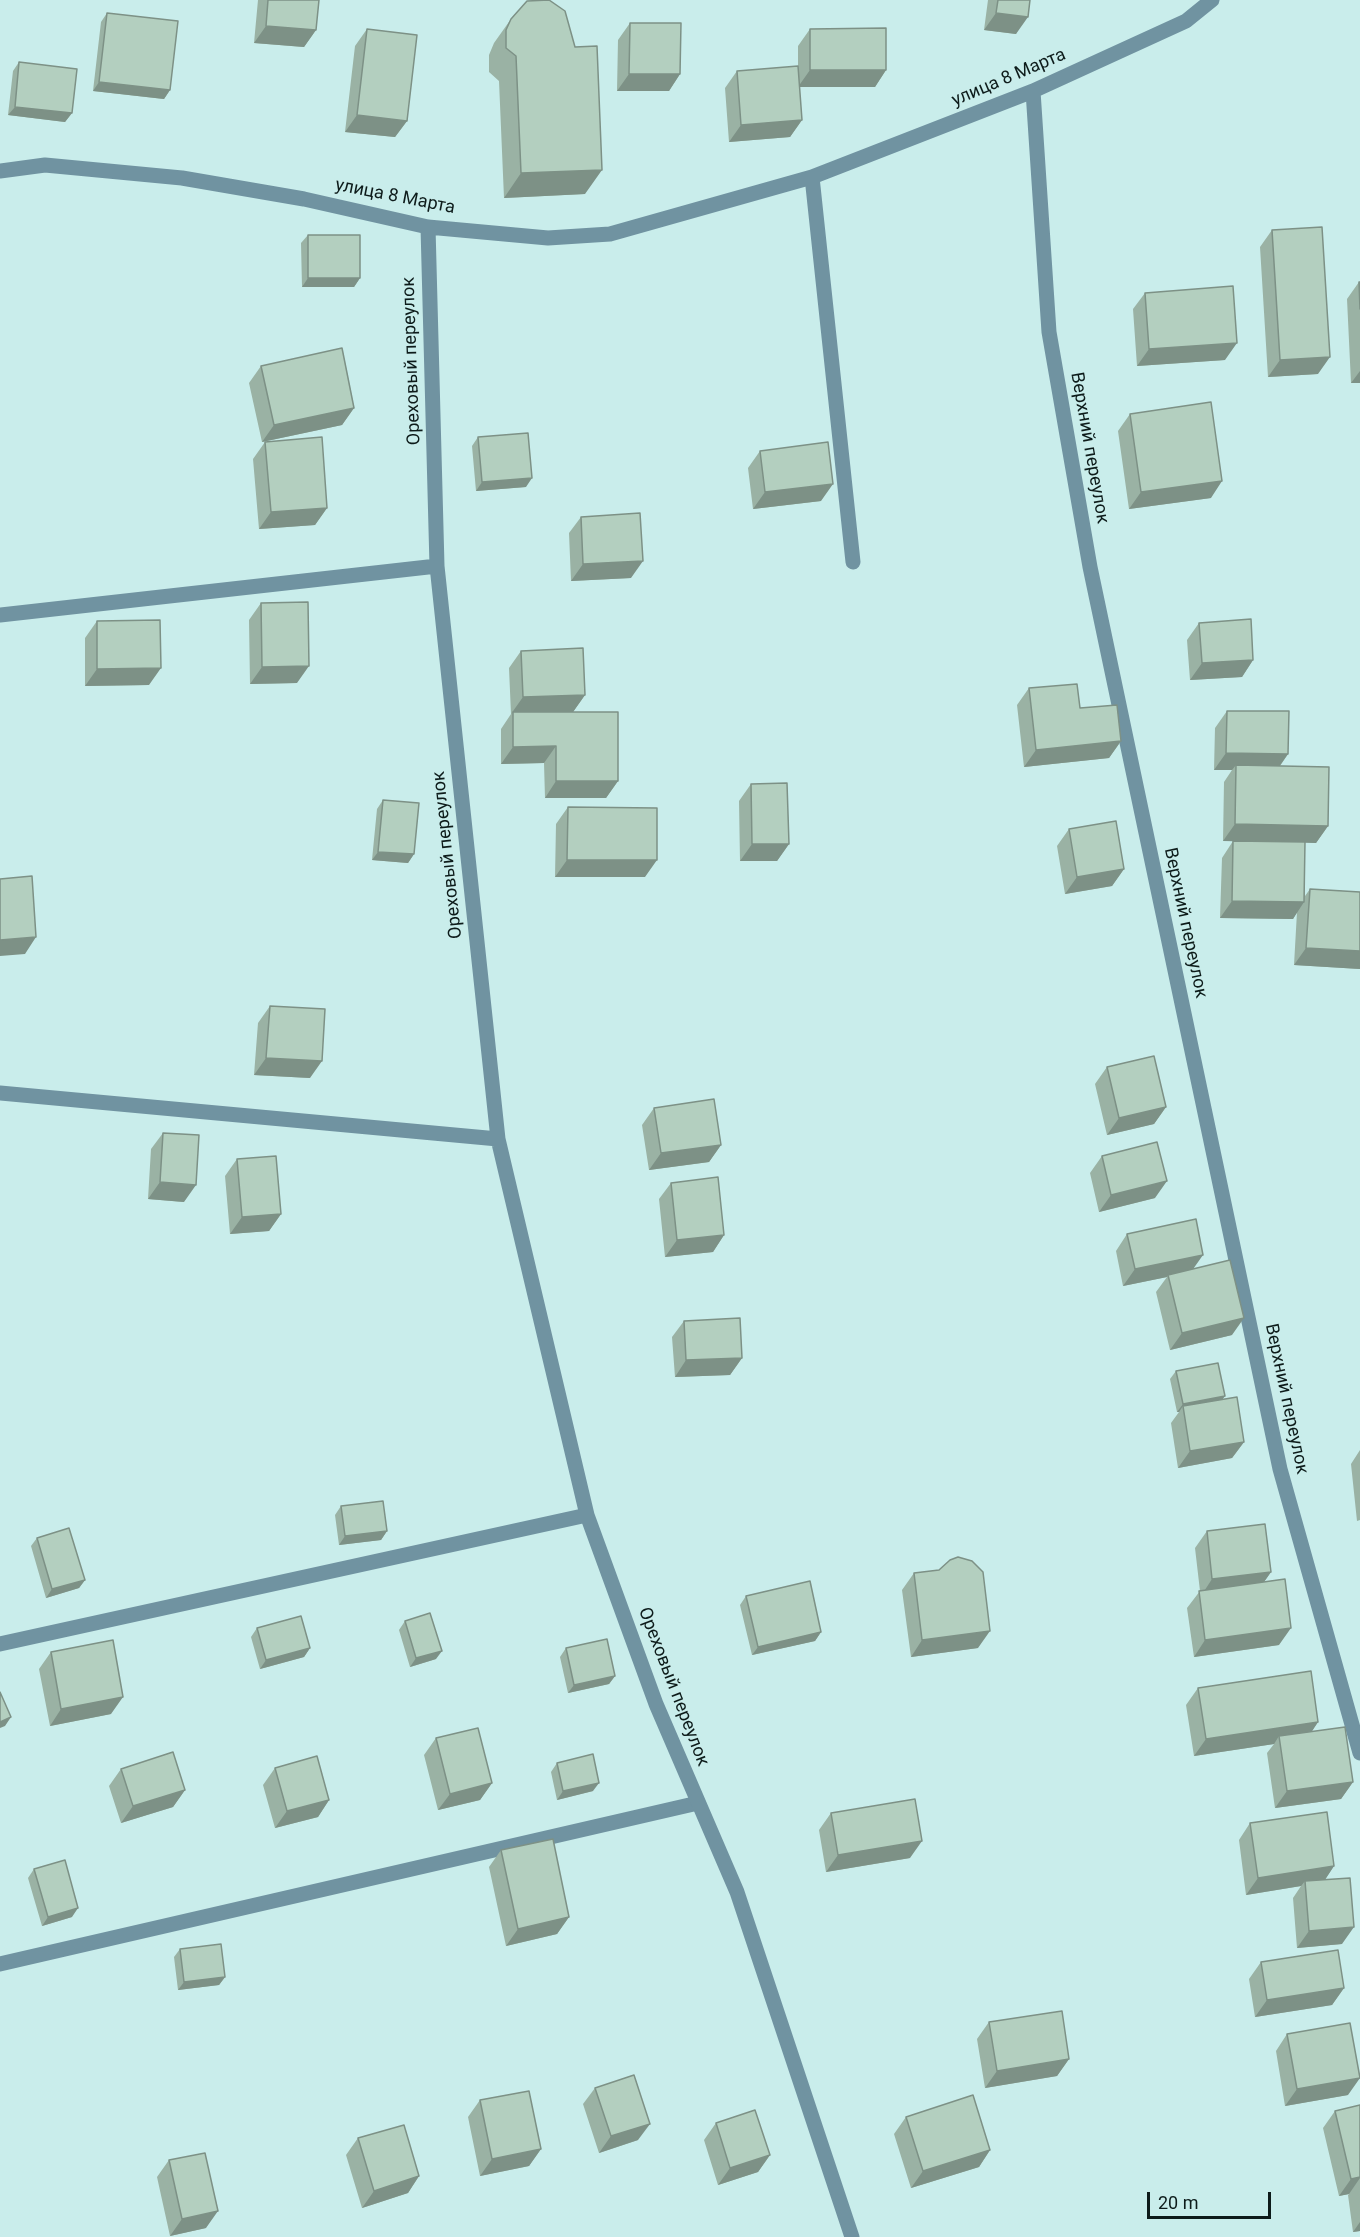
<!DOCTYPE html>
<meta charset="utf-8">
<style>
body{margin:0}
#map{position:relative;width:1360px;height:2237px;overflow:hidden;background:#c9edeb;font-family:Roboto,sans-serif}
canvas{display:block}
.scale{position:absolute;left:1147px;top:2192px;width:124px;height:27px;box-sizing:border-box;border:3px solid #0d1b1a;border-top:0;padding-left:8px;font-size:18px;line-height:21px;white-space:nowrap;color:#0d1b1a;-webkit-text-stroke:4px #c9edeb;paint-order:stroke}
</style>
<div id="map">
<canvas width="1360" height="2237"></canvas>
<div class="scale">20 m</div>
</div>
<script>
const context = document.querySelector('canvas').getContext('2d');
context.lineJoin = 'round';
function trace(path, color, width, dash) { context.strokeStyle = color; context.lineWidth = width; context.lineCap = dash ? 'butt' : 'round'; context.setLineDash(dash || []); context.stroke(path); }
function fillPath(path, color) { context.fillStyle = color; context.fill(path, 'evenodd'); }
function drawText(font, color, halo, rows, align = 'center') {
  context.font = font + ' Roboto,sans-serif'; context.lineWidth = 5; context.setLineDash([]); context.textBaseline = 'middle'; context.strokeStyle = halo; context.fillStyle = color; for (const [text, x, y, turn = 0] of rows) {
    context.save(); context.translate(x, y); context.rotate((+turn || 0) * Math.PI / 180); context.textAlign = isNaN(turn) ? turn : align; if (halo) context.strokeText(text, 0, 0); context.fillText(text, 0, 0); context.restore();
  }
}
trace(new Path2D(`
 M0 1964 698 1803`), '#7093a1', 15);
trace(new Path2D(`
 M1033 91 1049 332 1090 567 1280 1469 1360 1753
 M0 171 45 165 182 178 304 199 428 227 548 238 610 234 812 177 1033 91 1186 21 1212 0
 M812 177 853 562
 M428 227 437 566 498 1139 587 1515 656 1704 737 1892 852 2237
 M0 615 437 566
 M0 1093 498 1139
 M0 1644 587 1515`), '#7093a1', 15);
fillPath(new Path2D(`
 M258 0H319L316 30 304 47 254 43Z
 M988 0H1030L1016 34 984 30Z
 M107 13 170 90 164 99 93 91 101 22Z
 M511 19 575 47 585 194 504 198 499 81 489 72V55L494 43Z
 M630 23 680 74 669 91H617L618 40Z
 M367 29 407 121 395 137 345 132 355 46Z
 M810 29 886 70 875 87H799L802 120 790 137 729 142 725 88 737 71 798 70V46Z
 M19 62 72 113 65 122 8 115 13 71Z
 M1272 230 1318 374 1268 377 1260 247Z
 M308 235 360 278 354 287H302L301 243Z
 M1359 282H1360V383H1351L1347 299Z
 M1145 293 1225 360 1137 366 1133 309Z
 M261 366 354 408 342 425 262 442 249 383Z
 M1130 414 1211 498 1129 509 1118 431Z
 M478 437 526 487 476 491 472 446Z
 M265 442 327 508 315 525 259 529 253 459Z
 M760 451 821 501 753 509 748 468Z
 M581 517 631 578 571 581 569 533Z
 M261 603 297 683 250 684 249 620Z
 M97 621 149 685 85 686V638Z
 M1199 623 1253 660 1242 677 1190 680 1187 640Z
 M521 651 585 695 573 712 618 781 606 798H545L544 763 501 764V729L511 714 509 668Z
 M1029 688 1080 708 1121 741 1109 758 1024 767 1017 705Z
 M1227 711 1288 754 1280 766 1328 826 1316 843 1305 842V896L1310 889 1360 892V969L1294 965 1297 912 1293 919 1220 918 1222 858 1233 841H1262H1223L1224 782 1232 770H1214L1215 728Z
 M751 784 789 844 777 861H740L739 801Z
 M383 800 414 854 408 863 372 860 377 809Z
 M568 807 645 877H555L556 824Z
 M1069 829 1124 869 1112 886 1065 894 1057 846Z
 M270 1006 310 1078 254 1075 258 1023Z
 M1107 1067 1166 1107 1154 1124 1107 1135 1095 1084Z
 M654 1108 721 1145 709 1162 649 1170 642 1125Z
 M163 1133 184 1202 148 1199 151 1149Z
 M1102 1156 1155 1198 1099 1212 1090 1173Z
 M237 1159 281 1214 269 1231 230 1234 225 1176Z
 M671 1183 724 1235 713 1252 665 1257 659 1199Z
 M1127 1234 1193 1269 1232 1335 1170 1350 1156 1292 1167 1277 1123 1286 1116 1251Z
 M684 1321 742 1358 730 1375 675 1377 672 1337Z
 M1176 1371 1225 1396 1221 1400 1244 1442 1232 1458 1178 1468 1171 1423 1179 1412H1177L1170 1379Z
 M1360 1450V1520L1357 1521 1351 1464Z
 M341 1506 387 1531 381 1540 339 1545 335 1515Z
 M1207 1531 1271 1572 1264 1582 1279 1645 1194 1657 1187 1608 1200 1591 1195 1548Z
 M37 1538 85 1580 79 1588 46 1598 31 1546Z
 M914 1573 978 1648 911 1657 902 1590Z
 M746 1596 821 1632 815 1641 752 1655 740 1605Z
 M405 1621 436 1659 410 1667 399 1630Z
 M257 1628 310 1648 304 1657 260 1669 251 1637Z
 M566 1648 615 1676 609 1684 568 1693 560 1657Z
 M51 1652 111 1714 50 1726 39 1669Z
 M1198 1688 1318 1722 1311 1732 1353 1782 1341 1799 1275 1808 1267 1753 1274 1744 1194 1756 1186 1705Z
 M436 1738 492 1783 480 1800 438 1810 424 1755Z
 M557 1763 593 1791 557 1800 551 1772Z
 M275 1768 329 1800 318 1817 275 1828 263 1785Z
 M121 1769 185 1790 173 1807 121 1823 109 1786Z
 M831 1813 910 1858 826 1872 819 1830Z
 M1250 1823 1334 1866 1325 1879 1342 1944 1297 1948 1293 1898 1301 1886 1246 1895 1239 1840Z
 M501 1850 569 1917 557 1934 506 1946 489 1867Z
 M34 1869 72 1917 42 1926 28 1878Z
 M180 1949 225 1977 219 1985 178 1990 174 1957Z
 M1261 1962 1344 1988 1332 2005 1255 2017 1249 1979Z
 M989 2022 1069 2059 1057 2076 985 2088 977 2039Z
 M1287 2034 1348 2095 1285 2106 1276 2051Z
 M595 2088 638 2140 599 2153 583 2104Z
 M480 2100 541 2149 529 2166 480 2176 468 2117Z
 M1360 2105V2231L1353 2232 1348 2195 1349 2194 1339 2196 1323 2128 1335 2111Z
 M906 2117 990 2150 979 2167 911 2188 894 2134Z
 M716 2123 770 2155 758 2172 718 2185 704 2140Z
 M358 2138 419 2176 408 2193 362 2208 346 2155Z
 M169 2160 206 2228 170 2236 157 2177Z`), '#9ab2a4');
fillPath(new Path2D(`
 M996 13 1028 17 1016 34 984 30Z
 M266 26 316 30 304 47 254 43Z
 M810 70H886L875 87H798Z
 M629 74H680L669 91H617Z
 M99 82 170 90 164 99 93 91Z
 M15 107 72 113 65 122 8 115Z
 M357 115 407 121 395 137 345 132Z
 M802 120 790 137 729 142 741 125Z
 M602 170 585 194 504 198 521 173Z
 M308 278H360L354 287H302Z
 M1237 343 1225 360 1137 366 1149 349Z
 M1330 357 1318 374 1268 377 1280 360Z
 M1360 371V383H1351Z
 M354 408 342 425 262 442 274 425Z
 M532 478 526 487 476 491 482 482Z
 M1222 481 1211 498 1129 509 1141 492Z
 M833 484 821 501 753 509 765 492Z
 M327 508 315 525 259 529 271 512Z
 M643 561 631 578 571 581 583 564Z
 M1253 660 1242 677 1190 680 1202 663Z
 M309 666 297 683 250 684 262 667Z
 M161 668 149 685 85 686 97 669Z
 M585 695 573 712H513L511 714 523 697Z
 M1121 741 1109 758 1024 767 1036 750Z
 M556 746 544 763 501 764 513 747Z
 M1226 753 1288 754 1276 771 1236 765 1232 770H1214Z
 M556 781H618L606 798H545Z
 M1235 824 1328 826 1316 843 1223 841Z
 M752 844H789L777 861H740Z
 M378 852 414 854 408 863 372 860Z
 M567 860H657L645 877H555Z
 M1124 869 1112 886 1065 894 1077 877Z
 M1232 901 1304 902 1293 919 1220 918Z
 M36 937 25 954 0 956V940Z
 M1306 948 1360 951V969L1294 965Z
 M266 1058 322 1061 310 1078 254 1075Z
 M1166 1107 1154 1124 1107 1135 1119 1118Z
 M721 1145 709 1162 649 1170 661 1153Z
 M1167 1181 1155 1198 1099 1212 1111 1195Z
 M160 1182 196 1185 184 1202 148 1199Z
 M281 1214 269 1231 230 1234 242 1217Z
 M724 1235 713 1252 665 1257 677 1240Z
 M1203 1255 1191 1272 1168 1275 1167 1277 1123 1286 1135 1269Z
 M1244 1318 1232 1335 1170 1350 1182 1333Z
 M742 1358 730 1375 675 1377 686 1360Z
 M1225 1396 1219 1404 1183 1406 1179 1412H1177L1183 1404Z
 M1244 1442 1232 1458 1178 1468 1190 1451Z
 M387 1531 381 1540 339 1545 345 1536Z
 M1271 1572 1259 1589 1201 1596 1212 1579Z
 M85 1580 79 1588 46 1598 52 1589Z
 M1291 1628 1279 1645 1194 1657 1205 1640Z
 M990 1631 978 1648 911 1657 922 1640Z
 M821 1632 815 1641 752 1655 758 1647Z
 M310 1648 304 1657 260 1669 266 1660Z
 M442 1651 436 1659 410 1667 416 1658Z
 M615 1676 609 1684 568 1693 574 1685Z
 M123 1697 111 1714 50 1726 61 1709Z
 M11 1717 5 1726 0 1728V1722Z
 M1318 1722 1307 1739 1279 1736 1274 1744 1194 1756 1206 1739Z
 M1353 1782 1341 1799 1275 1808 1287 1791Z
 M492 1783 480 1800 438 1810 450 1794Z
 M599 1783 593 1791 557 1800 563 1791Z
 M185 1790 173 1807 121 1823 133 1806Z
 M329 1800 318 1817 275 1828 287 1811Z
 M922 1841 910 1858 826 1872 838 1855Z
 M1334 1866 1323 1883 1305 1881 1301 1886 1246 1895 1258 1878Z
 M78 1908 72 1917 42 1926 48 1917Z
 M569 1917 557 1934 506 1946 518 1929Z
 M1354 1927 1342 1944 1297 1948 1309 1931Z
 M225 1977 219 1985 178 1990 184 1982Z
 M1344 1988 1332 2005 1255 2017 1267 2000Z
 M1069 2059 1057 2076 985 2088 997 2071Z
 M1360 2078 1348 2095 1285 2106 1297 2089Z
 M650 2124 638 2140 599 2153 611 2136Z
 M541 2149 529 2166 480 2176 492 2159Z
 M990 2150 979 2167 911 2188 923 2171Z
 M770 2155 758 2172 718 2185 730 2168Z
 M419 2176 408 2193 362 2208 374 2191Z
 M1360 2177V2181V2178L1349 2194 1339 2196 1351 2179Z
 M218 2211 206 2228 170 2236 182 2219Z
 M1360 2222V2231L1353 2232Z`), '#7d9186');
const building = new Path2D(`
 M268 0H319L316 30 266 26Z
 M549 0 565 11 575 47 597 46 602 170 521 173 516 56 506 48V30L511 19 527 1Z
 M998 0H1030L1028 17 996 13Z
 M107 13 178 21 170 90 99 82Z
 M630 23H681L680 74H629Z
 M886 28V70H810V29Z
 M367 29 417 35 407 121 357 115Z
 M19 62 77 69 72 113 15 107Z
 M798 66 802 120 741 125 737 71Z
 M1322 227 1330 357 1280 360 1272 230Z
 M308 235H360V278H308Z
 M1359 282H1360V309Z
 M1233 286 1237 343 1149 349 1145 293Z
 M342 348 354 408 274 425 261 366Z
 M1211 402 1222 481 1141 492 1130 414Z
 M528 433 532 478 482 482 478 437Z
 M322 437 327 508 271 512 265 442Z
 M828 442 833 484 765 492 760 451Z
 M640 513 643 561 583 564 581 517Z
 M308 602 309 666 262 667 261 603Z
 M1251 619 1253 660 1202 663 1199 623Z
 M160 620 161 668 97 669V621Z
 M583 648 585 695 523 697 521 651Z
 M1077 684 1080 708 1117 705 1121 741 1036 750 1029 688Z
 M1227 711H1289L1288 754 1226 753Z
 M513 712H618V781H556V746L513 747Z
 M1236 765 1329 767 1328 826 1235 824Z
 M787 783 789 844H752L751 784Z
 M383 800 419 803 414 854 378 852Z
 M568 807 657 808V860H567Z
 M1116 821 1124 869 1077 877 1069 829Z
 M1233 841 1305 842 1304 902 1232 901Z
 M32 876 36 937 0 940V879Z
 M1310 889 1360 892V951L1306 948Z
 M270 1006 325 1009 322 1061 266 1058Z
 M1154 1056 1166 1107 1119 1118 1107 1067Z
 M714 1099 721 1145 661 1153 654 1108Z
 M163 1133 199 1135 196 1185 160 1182Z
 M1157 1142 1167 1181 1111 1195 1102 1156Z
 M276 1156 281 1214 242 1217 237 1159Z
 M718 1177 724 1235 677 1240 671 1183Z
 M1196 1219 1203 1255 1135 1269 1127 1234Z
 M1230 1260 1244 1318 1182 1333 1168 1275Z
 M740 1318 742 1358 686 1360 684 1321Z
 M1218 1363 1225 1396 1183 1404 1176 1371Z
 M1237 1397 1244 1442 1190 1451 1183 1406Z
 M383 1501 387 1531 345 1536 341 1506Z
 M1265 1524 1271 1572 1212 1579 1207 1531Z
 M69 1528 85 1580 52 1589 37 1538Z
 M958 1557 972 1561 983 1572 990 1631 922 1640 914 1573 939 1570 950 1560Z
 M1285 1579 1291 1628 1205 1640 1199 1591Z
 M810 1581 821 1632 758 1647 746 1596Z
 M430 1613 442 1651 416 1658 405 1621Z
 M301 1616 310 1648 266 1660 257 1628Z
 M607 1639 615 1676 574 1685 566 1648Z
 M113 1640 123 1697 61 1709 51 1652Z
 M1311 1671 1318 1722 1206 1739 1198 1688Z
 M0 1692 11 1717 0 1722Z
 M1345 1727 1353 1782 1287 1791 1279 1736Z
 M478 1728 492 1783 450 1794 436 1738Z
 M173 1752 185 1790 133 1806 121 1769Z
 M593 1754 599 1783 563 1791 557 1763Z
 M317 1756 329 1800 287 1811 275 1768Z
 M915 1799 922 1841 838 1855 831 1813Z
 M1327 1812 1334 1866 1258 1878 1250 1823Z
 M553 1839 569 1917 518 1929 501 1850Z
 M65 1860 78 1908 48 1917 34 1869Z
 M1350 1878 1354 1927 1309 1931 1305 1881Z
 M221 1944 225 1977 184 1982 180 1949Z
 M1338 1950 1344 1988 1267 2000 1261 1962Z
 M1062 2011 1069 2059 997 2071 989 2022Z
 M1350 2023 1360 2078 1297 2089 1287 2034Z
 M634 2075 650 2124 611 2136 595 2088Z
 M529 2091 541 2149 492 2159 480 2100Z
 M973 2095 990 2150 923 2171 906 2117Z
 M1360 2105V2177L1351 2179 1335 2111Z
 M755 2110 770 2155 730 2168 716 2123Z
 M404 2125 419 2176 374 2191 358 2138Z
 M205 2153 218 2211 182 2219 169 2160Z`);
fillPath(building, '#b3cfbf');
trace(building, '#7d9186', 1.5);
drawText('18px', '#0d1b1a', '#c9edeb', [
 ["улица 8 Марта",1009,78,-23],
 ["улица 8 Марта",395,197,11],
 ["Ореховый переулок",412,361,-92],
 ["Верхний переулок",1089,448,80],
 ["Ореховый переулок",448,855,-96],
 ["Верхний переулок",1185,923,78],
 ["Верхний переулок",1286,1399,78],
 ["Ореховый переулок",673,1687,69]
]);
</script>
